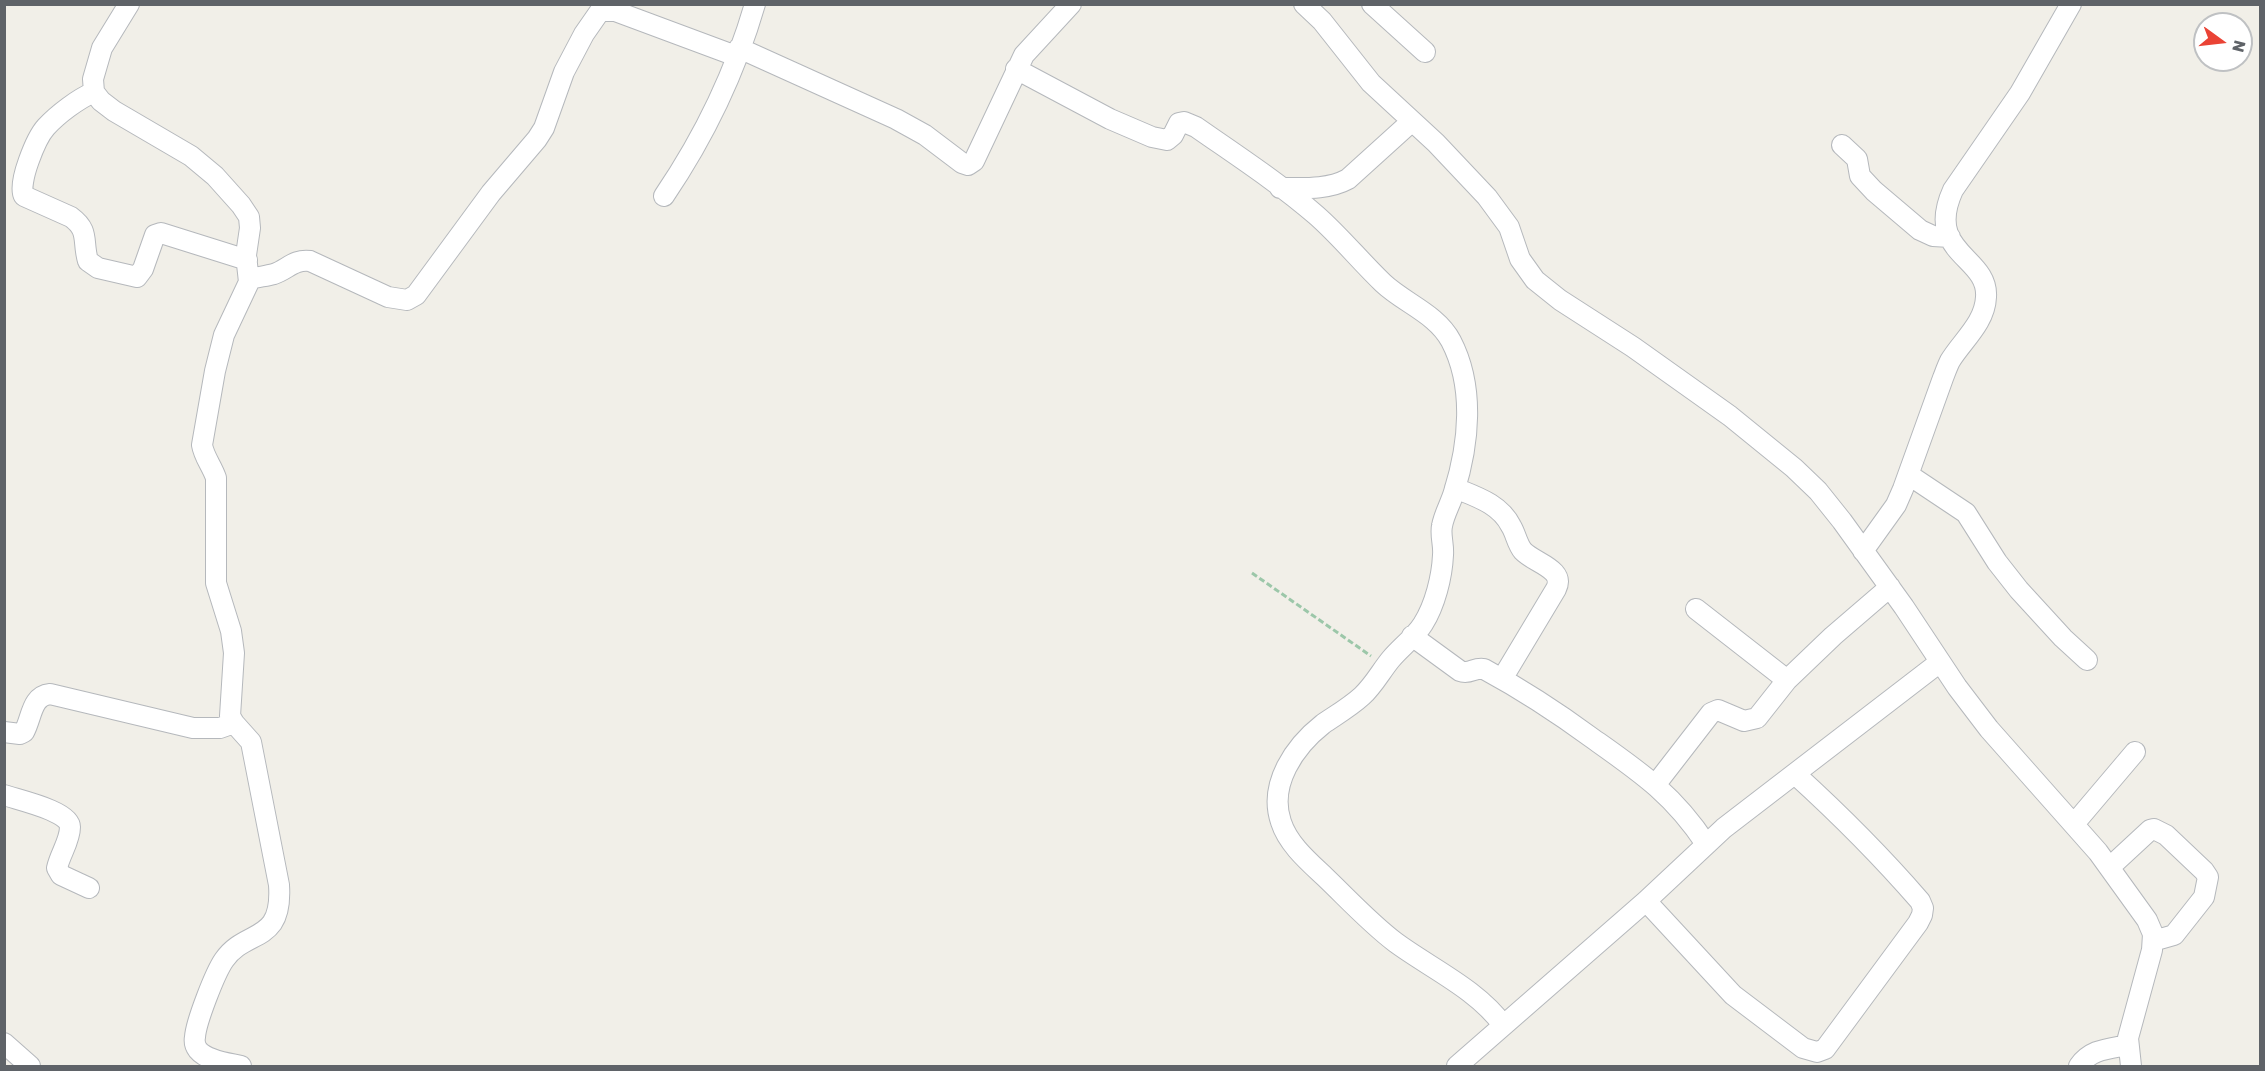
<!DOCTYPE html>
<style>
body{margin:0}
#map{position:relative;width:2265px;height:1071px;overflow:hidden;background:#f1efe8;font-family:Rubik,sans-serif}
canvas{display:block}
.frame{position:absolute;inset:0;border:6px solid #5f6368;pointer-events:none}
.north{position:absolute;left:2193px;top:12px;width:60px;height:60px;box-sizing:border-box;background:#fff;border:2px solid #bfc1c3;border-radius:50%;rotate:105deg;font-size:16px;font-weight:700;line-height:24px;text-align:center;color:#5f6368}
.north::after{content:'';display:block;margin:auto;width:21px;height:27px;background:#ea4335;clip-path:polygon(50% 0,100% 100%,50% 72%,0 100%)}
</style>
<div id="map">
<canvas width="2265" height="1071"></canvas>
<div class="frame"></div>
<div class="north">N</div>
</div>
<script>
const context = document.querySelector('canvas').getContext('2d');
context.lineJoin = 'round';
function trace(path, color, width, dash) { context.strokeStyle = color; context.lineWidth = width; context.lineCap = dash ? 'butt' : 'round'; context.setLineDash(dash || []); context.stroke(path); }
const minor = new Path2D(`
 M129 4 102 48 93 79 94 92 101 101 114 111 191 156 215 176 241 205 249 217 250 228 246 255 249 282 224 335 215 371 202 445C204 457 212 466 216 478V583L231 631 234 653 230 716 234 723 251 742 279 885C283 945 246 928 224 960 215 973 196 1022 195 1037 194 1042 195 1046 198 1050 207 1061 228 1063 241 1066
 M1304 4 1322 21 1371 83 1436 143 1487 197 1509 227 1520 259 1535 280 1560 300 1633 347 1730 416 1794 468 1818 491 1842 521 1904 607 1957 687 1989 729 2098 852 2147 920 2153 934 2152 950 2128 1038 2131 1066
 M1372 4 1425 52
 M739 48 896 119 925 135 962 163 968 165 974 161 1024 55 1071 4
 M1016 69 1110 119 1152 137 1167 140 1173 135 1179 123 1184 122 1196 127C1236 155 1279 183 1316 215 1340 236 1360 261 1383 283 1404 303 1437 314 1451 341 1475 387 1469 444 1454 492 1451 503 1444 514 1442 526 1440 535 1444 545 1443 555 1442 577 1435 605 1423 624 1415 637 1401 647 1391 659 1381 671 1374 685 1362 696 1350 707 1336 715 1323 724 1295 746 1268 784 1281 822 1288 844 1308 861 1325 877 1348 899 1370 923 1395 942 1430 968 1477 989 1503 1025
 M94 92C78 99 58 114 46 127 36 138 17 184 24 196L71 217C90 231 82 241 88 261L98 268 137 277 143 269 155 235 161 233 247 260
 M1842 145 1857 159 1860 176 1874 191 1920 230 1933 236 1950 237
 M1280 188C1303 188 1328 190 1348 179L1411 122
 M664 196C704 137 735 73 755 4
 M250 279C258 277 266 276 274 274 288 269 294 259 310 261L388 297 407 300 416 295 491 193 537 139 544 128 564 72 584 34 600 11H615L736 56
 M1909 475 1966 513 1997 562 2019 590 2063 638 2087 660
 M1455 488C1477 497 1500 504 1511 526 1516 534 1517 544 1523 551 1534 563 1566 569 1556 589L1502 679
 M1863 551 1896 505 1903 489 1943 378C1945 373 1947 367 1950 361 1962 341 1985 323 1986 297 1989 256 1924 254 1953 190L2020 93 2071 4
 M1696 609 1787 680
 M1412 636 1460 671C1470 675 1474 667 1484 669 1521 689 1558 713 1592 738 1640 772 1673 794 1706 844
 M4 732 20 734 24 732C32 718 31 696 50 694L193 728H220L234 723
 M1656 784 1711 713 1718 710 1744 721 1757 718 1787 680 1833 636 1890 587
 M4 795C18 800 70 811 70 827 70 841 60 854 57 868L61 875 89 888
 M2074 824 2135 752
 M2110 867 2150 830 2154 829 2166 835 2204 871 2208 877 2204 897 2174 935 2153 941
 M1646 901 1733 995 1803 1048 1817 1052 1825 1049 1918 923 1922 915 1923 908 1920 901C1881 856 1839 814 1795 774
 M4 1043 30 1066
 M1457 1066 1646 901 1724 828 1940 662
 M2079 1066C2091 1049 2108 1049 2128 1045`);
trace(minor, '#b5b8bc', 22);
trace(new Path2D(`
 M1252 573 1371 656`), '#9cc7a9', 3, [6, 3]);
trace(minor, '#fff', 20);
</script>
